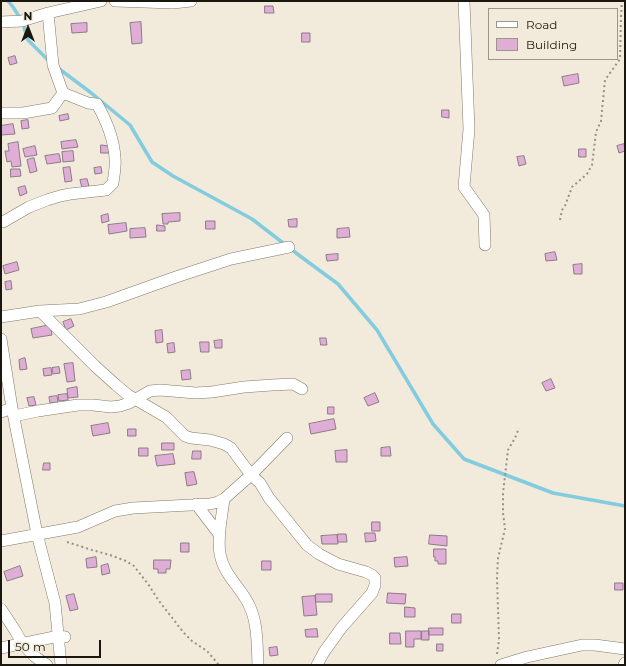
<!DOCTYPE html>
<style>
body{margin:0}
#map{position:relative;width:626px;height:666px;overflow:hidden;background:#f2eada;font-family:Montserrat,sans-serif}
canvas{display:block}
.frame{position:absolute;inset:0;border:2px solid #1a1711;pointer-events:none}
.legend{position:absolute;left:488px;top:8px;width:130px;height:52px;box-sizing:border-box;background:#f2eada;border:1px solid #9c968a;margin:0;padding:5px 7px;list-style:none;font-size:12px;color:#1a1711}
.legend li{display:flex;align-items:center;gap:8px;height:20px}
.legend b{width:20px;border:1px solid #9c968a}
.north{position:absolute;left:8px;top:8px;width:40px;height:40px;-webkit-text-stroke:3px #f2eada;paint-order:stroke;rotate:0deg;font-size:11px;font-weight:700;line-height:16px;text-align:center;color:#1a1711}
.north::after{content:'';display:block;margin:auto;width:14px;height:18px;background:#1a1711;clip-path:polygon(50% 0,100% 100%,50% 72%,0 100%)}
.scale{position:absolute;left:8px;top:640px;width:93px;height:18px;box-sizing:border-box;border:2px solid #1a1711;border-top:0;padding-left:5px;font-size:12px;line-height:14px;white-space:nowrap;color:#1a1711;-webkit-text-stroke:3px #f2eada;paint-order:stroke}
</style>
<div id="map">
<canvas width="626" height="666"></canvas>
<div class="frame"></div>
<ul class="legend">
<li><b style="height:5px;background:#fff"></b>Road</li>
<li><b style="height:11px;background:#dfadd5"></b>Building</li>
</ul>
<div class="north">N</div>
<div class="scale">50 m</div>
</div>
<script>
const context = document.querySelector('canvas').getContext('2d');
context.lineJoin = 'round';
function trace(path, color, width, dash) { context.strokeStyle = color; context.lineWidth = width; context.lineCap = dash ? 'butt' : 'round'; context.setLineDash(dash || []); context.stroke(path); }
function fillPath(path, color) { context.fillStyle = color; context.fill(path, 'evenodd'); }
trace(new Path2D(`
 M8 1 13 7 22 21 28 40 50 62
 M58 68 90 92 130 125 152 162 173 176 252 219 300 256 338 284 377 330 433 424 464 459 553 493 625 506`), '#83ccdf', 3.5);
const building = new Path2D(`
 M265 6H273L274 13H265Z
 M141 22 142 43 132 44 130 23Z
 M87 23V32L72 33 71 24Z
 M302 33H310V42H302Z
 M15 56 17 63 10 65 8 58Z
 M578 74 579 83 564 86 562 77Z
 M442 110H449V118L442 117Z
 M68 114 69 119 60 121 59 116Z
 M28 120 29 128 22 129 21 121Z
 M13 124 15 134 1 135V126Z
 M76 140 78 147 62 149 61 142Z
 M18 142 21 166 12 167 11 161 7 162 5 151H9L8 144Z
 M624 144 625 151 619 153 617 146Z
 M101 145 109 146V153H101Z
 M35 146 37 155 25 157 23 149Z
 M579 149H586V157H579Z
 M73 151 74 161 63 162 62 152Z
 M59 154 61 162 47 164 45 156Z
 M524 156 526 164 519 166 517 157Z
 M34 158 37 171 30 173 27 160Z
 M70 167 72 181 65 182 63 168Z
 M101 167 102 173 95 174 94 168Z
 M11 169H20L21 176 11 177Z
 M87 179 89 186 82 188 80 180Z
 M25 186 27 193 20 196 18 188Z
 M180 213V221L168 222V224H163L162 214Z
 M108 214 109 221 102 223 101 216Z
 M297 219V227H289L288 220Z
 M206 221H215V229H206Z
 M126 223 127 231 109 234 108 225Z
 M157 225 165 226V231H157Z
 M145 228 146 237 130 238V229Z
 M349 228 350 237 337 238V229Z
 M555 252 557 260 546 261 545 254Z
 M338 254V260L327 261 326 255Z
 M17 262 19 270 5 274 3 266Z
 M582 264V274H574L573 265Z
 M11 281 12 289 6 290 5 282Z
 M71 319 74 326 66 330 63 322Z
 M50 325 52 335 33 338 31 329Z
 M162 330 163 342 156 343 155 331Z
 M320 338H326L327 345H321Z
 M222 340V348H215L214 341Z
 M200 342H209V352H201Z
 M174 343 175 352 168 353 167 344Z
 M25 358 27 369 20 370 19 360Z
 M73 363 75 381 67 382 64 364Z
 M59 367 60 373 53 374 52 368Z
 M51 368 52 375 44 376 43 369Z
 M190 370 191 379 182 380 181 371Z
 M551 379 555 388 546 391 542 383Z
 M77 387 78 397 68 398 67 389Z
 M375 393 379 402 368 406 364 398Z
 M67 394 68 400 59 401 58 395Z
 M57 396 58 402 50 403 49 397Z
 M34 397 36 405 29 406 27 398Z
 M328 407H334V414H328Z
 M334 419 336 429 311 434 309 424Z
 M108 423 110 433 93 436 91 426Z
 M128 429H136V436H128Z
 M162 443H174V450H162Z
 M390 447 391 456H381V448Z
 M139 448H148V456H139Z
 M347 450V462H336L335 451Z
 M193 451H201V459H192Z
 M173 454 175 464 157 466 155 456Z
 M44 463H50V470H43Z
 M194 472 197 484 187 486 185 473Z
 M372 522H380V531H372Z
 M365 533H375L376 541 366 542Z
 M338 534H346L347 542H338Z
 M337 535 338 544H322L321 536Z
 M430 535 447 536V546L429 544Z
 M181 543H189V552H181Z
 M434 549H446V564H438V561H435V557H434Z
 M96 557 97 567 87 568 86 559Z
 M407 557 408 566 395 567 394 558Z
 M154 560H171L170 569H166V573H158V569H154Z
 M262 561H271V570H262Z
 M108 564 110 573 102 575 101 566Z
 M20 566 23 576 7 581 4 572Z
 M615 583H623V590H615Z
 M388 593 406 594 405 604 387 603Z
 M74 594 78 609 70 611 66 596Z
 M316 594H332V602H316Z
 M315 596 317 615 304 616 302 597Z
 M405 607 415 608V617H405Z
 M452 614H461V623H452Z
 M429 628H443V635H429Z
 M317 629 318 637H306L305 630Z
 M406 631H421V639H414V647H406Z
 M422 631H429V640H422Z
 M390 633H400L401 644H390Z
 M437 644H443V651H437Z
 M277 647 278 655 270 656 269 648Z`);
fillPath(building, '#dfadd5');
trace(building, '#8a7c87', 1);
const street = new Path2D(`
 M115 1 173 3 191 1
 M464 1 469 129 464 187 484 215 485 245
 M1 22 22 21 48 13 101 1
 M1 113H23L52 108 63 93 53 65 48 13
 M3 222 29 207 47 200 60 196 70 194 106 190 113 183C114 175 116 166 115 158 114 139 106 120 97 104L88 103 63 93
 M40 311 95 366 116 385 128 395 166 417 185 436 191 438 210 440 224 444 231 448 251 475 260 483 269 498 307 545 319 554 338 564 366 572 372 575 375 578V585L372 593 342 627 324 652 317 665
 M1 317 40 311 79 309 106 302 176 277 231 259 289 247
 M1 339 12 408 37 534 55 603 61 665
 M1 412 12 408
 M14 416 38 411 78 405H93L111 407 120 406 129 403 150 391 160 390 196 393 212 392 244 387 272 385 293 384 302 389
 M224 499C222 517 217 536 220 554 224 576 242 588 250 607 258 625 257 646 258 665
 M196 504 219 534
 M1 541 78 527 115 511 133 508 210 504 218 502 224 499 251 475 287 438
 M1 609 16 632 22 643 34 656 47 665
 M1 648 59 636 65 637
 M501 665 527 657 582 645H595L625 649
 M624 665 625 663`);
trace(street, '#817a6c', 12);
trace(new Path2D(`
 M560 220 562 210 565 206 572 187 587 174 592 165 596 132 601 121 605 80 620 59 621 16 622 1
 M67 542 92 550 110 555 126 561 134 566 148 584 159 601 184 633 192 641 207 651 219 665
 M497 654 499 640 497 578 498 558 505 529 503 513V493L508 450 515 438 519 428`), '#979185', 2, [2, 3]);
trace(street, '#fff', 11);
</script>
